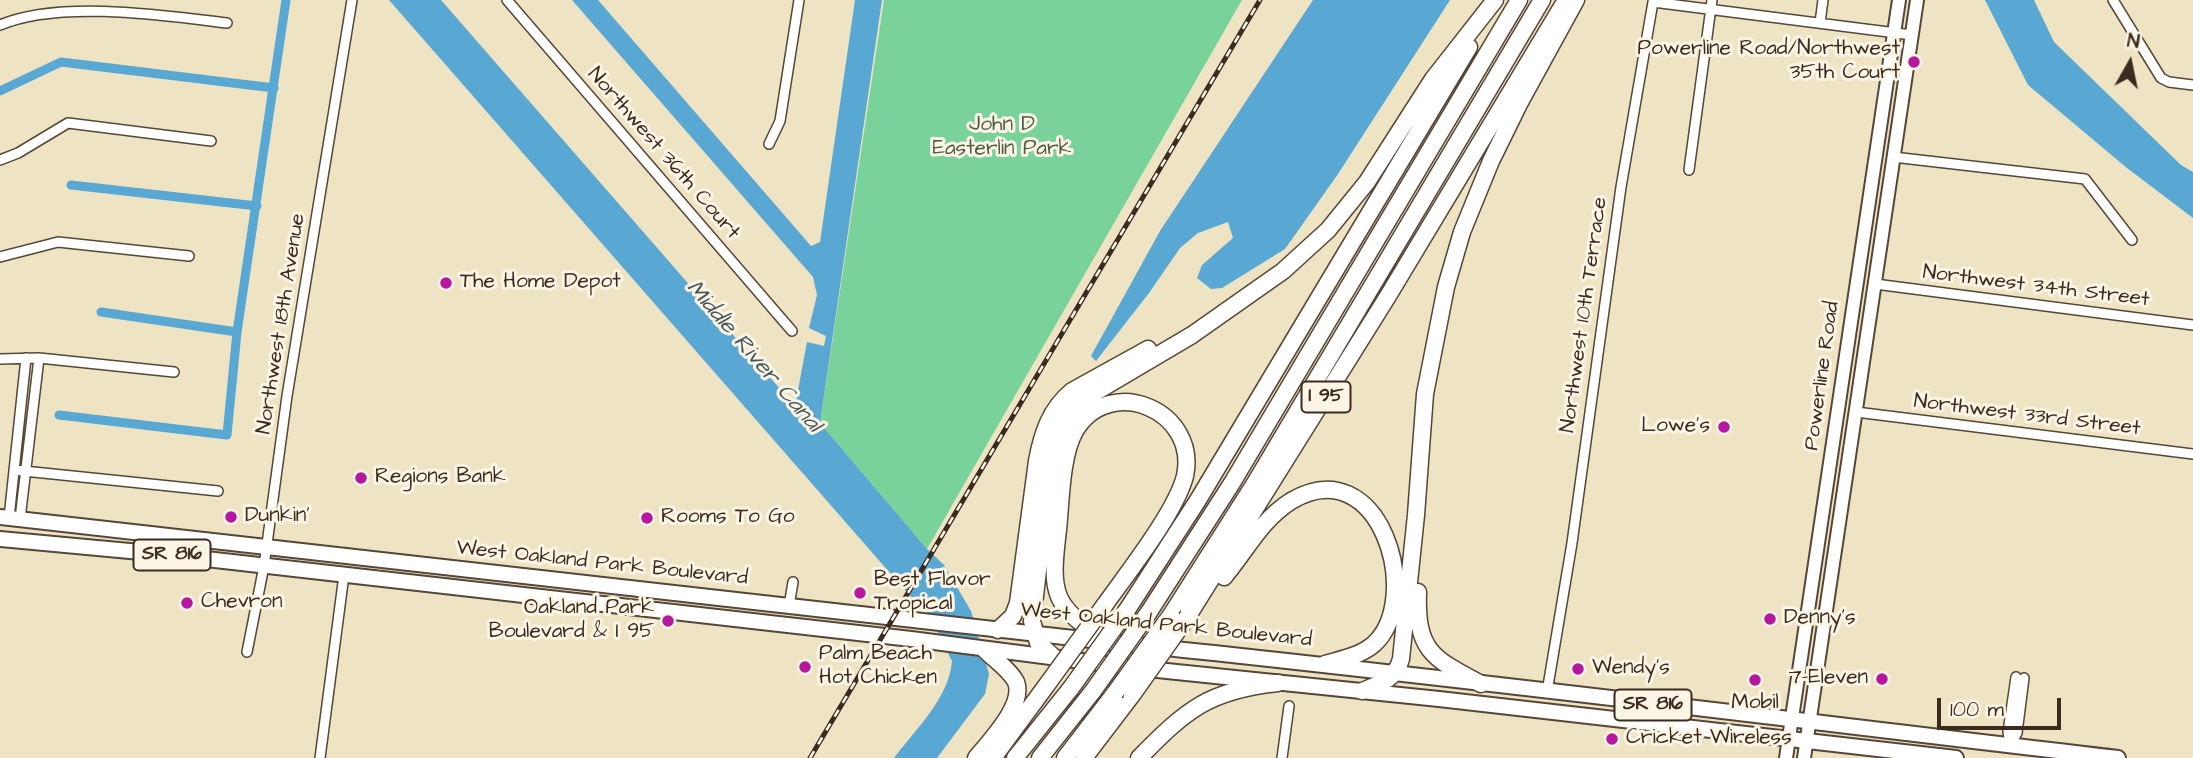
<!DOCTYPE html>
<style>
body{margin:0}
#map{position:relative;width:2193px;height:758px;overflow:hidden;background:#eee3c3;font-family:"Architects Daughter",sans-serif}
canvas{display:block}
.north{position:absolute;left:2095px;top:28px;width:70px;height:70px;-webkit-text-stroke:5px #fcf5e5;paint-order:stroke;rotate:9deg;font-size:19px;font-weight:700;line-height:28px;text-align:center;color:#3b2a1e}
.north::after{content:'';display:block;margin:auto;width:24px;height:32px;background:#3b2a1e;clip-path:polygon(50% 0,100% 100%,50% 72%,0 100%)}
.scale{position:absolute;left:1937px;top:698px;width:124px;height:32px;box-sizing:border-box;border:4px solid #3b2a1e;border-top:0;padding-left:9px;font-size:21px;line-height:24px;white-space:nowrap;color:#3b2a1e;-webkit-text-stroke:5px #fcf5e5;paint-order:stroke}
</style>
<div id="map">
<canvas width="2193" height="758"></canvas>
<div class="north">N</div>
<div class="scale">100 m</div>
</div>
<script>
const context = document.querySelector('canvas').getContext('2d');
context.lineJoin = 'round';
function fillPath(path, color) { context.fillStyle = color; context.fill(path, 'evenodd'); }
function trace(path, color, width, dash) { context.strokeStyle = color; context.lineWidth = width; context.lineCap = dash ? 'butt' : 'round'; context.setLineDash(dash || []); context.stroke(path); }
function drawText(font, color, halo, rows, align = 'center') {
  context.font = font + ' "Architects Daughter",sans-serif'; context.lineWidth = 6; context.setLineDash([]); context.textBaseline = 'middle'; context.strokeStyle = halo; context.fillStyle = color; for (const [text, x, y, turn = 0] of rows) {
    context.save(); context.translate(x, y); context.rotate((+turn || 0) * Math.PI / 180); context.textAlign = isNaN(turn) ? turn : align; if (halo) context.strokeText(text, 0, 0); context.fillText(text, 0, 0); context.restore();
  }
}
fillPath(new Path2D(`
 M884 0H1242L927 549 820 423Z`), '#78d299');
fillPath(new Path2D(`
 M389 0H441L795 406 807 342 824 346 826 336 809 328 817 295 813 277 572 0H598L811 246 820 242 855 0H882L820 423 927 549 944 565 971 611 989 674 985 694 937 758H894C916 729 949 698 952 661L926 609 918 605Z
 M1313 0H1450L1338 174 1285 249 1222 288 1211 289 1197 278 1202 265 1233 238 1228 222 1198 233 1180 248 1149 293 1096 361 1091 356 1160 231Z
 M1985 0H2034L2054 42 2181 165 2193 172V218L2127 168 2028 85Z`), '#59a7d3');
trace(new Path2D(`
 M0 91 61 62 274 88
 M71 185 257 206
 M101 312 237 332
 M59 415 227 435 237 332 286 0`), '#59a7d3', 9);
const minor = new Path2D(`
 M507 0 792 331
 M2113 0 2161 78 2169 82 2193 85
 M1820 23 1823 0
 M0 25C59 0 162 15 227 23
 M769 144 780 121 799 0
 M1893 157 2085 179 2132 240
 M0 160 18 153 68 123 211 141
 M1689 170 1712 0
 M0 257 58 242 189 256
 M1875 284 2193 325
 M0 359 39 358 174 372
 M1856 412 2193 454
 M14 470 218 491
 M9 518 26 358
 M20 519 39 358
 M789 606 793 582
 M247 652 264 566 287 396 352 0
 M1547 692 1572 543 1621 187 1653 2 1912 35
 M2010 744 2008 732 2016 677
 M2010 745 2017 733 2024 678
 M320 758 344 575
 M1282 758 1289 706`);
const secondary = new Path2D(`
 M1786 758 1899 0
 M1804 758 1917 0`);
const primary = new Path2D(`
 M0 517 1091 640
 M0 539 162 554 911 639 1128 667 1439 699 1956 758
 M1118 643C1451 677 1784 719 2118 758`);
const motorway = new Path2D(`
 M1224 577C1246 551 1261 520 1291 501 1380 448 1424 598 1374 644 1360 656 1342 659 1325 664
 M1418 592C1416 651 1432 658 1481 684
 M1104 606C1126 575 1176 512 1185 476 1199 410 1109 373 1075 431 1061 456 1061 501 1058 530 1050 595 1052 607 1110 642
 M1127 610 1198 500 1469 47
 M1149 612 1232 483 1519 0
 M1171 615 1255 483 1542 0
 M1188 616 1388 296 1566 0
 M998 630 1013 616 1018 603 1037 461C1042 434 1050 409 1072 391L1148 349
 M1056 659 1038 643 1032 621 1052 452 1062 423 1082 400 1192 335 1283 271 1328 230 1367 182 1433 79 1495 0
 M1362 691C1380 684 1396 679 1401 659L1416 515 1425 394 1446 287 1462 232 1491 161 1519 104 1576 0
 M976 758C990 741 1025 705 1016 682 1010 670 995 660 985 650
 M993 758 1046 686
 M1015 758 1071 688
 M1040 758 1093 691
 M1065 758 1115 693
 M1084 758 1132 695
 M1139 758C1186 710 1209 690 1278 683`);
trace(minor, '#564637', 12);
trace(secondary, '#564637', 16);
trace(primary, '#564637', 18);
trace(motorway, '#564637', 19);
trace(minor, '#fff', 9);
trace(secondary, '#fff', 12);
trace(primary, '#fff', 14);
trace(motorway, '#fff', 16);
const rail = new Path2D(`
 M810 758 1260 0`);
trace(rail, '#3b2a1e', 5);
trace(rail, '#fcf5e5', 2.5, [8]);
const motorwayBridge = new Path2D(`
 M1046 686 1104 606
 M1071 688 1127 610
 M1093 691 1149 612
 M1115 693 1171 615
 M1132 695 1188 616`);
trace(motorwayBridge, '#564637', 19, []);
trace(motorwayBridge, '#fff', 16);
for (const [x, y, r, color] of [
 [1914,62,7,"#b5179e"],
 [446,283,7,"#b5179e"],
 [1724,427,7,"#b5179e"],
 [361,478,7,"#b5179e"],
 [231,517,7,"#b5179e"],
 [647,518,7,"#b5179e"],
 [860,593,7,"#b5179e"],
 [187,603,7,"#b5179e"],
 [1770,619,7,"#b5179e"],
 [668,621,7,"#b5179e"],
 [805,667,7,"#b5179e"],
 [1578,669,7,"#b5179e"],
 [1882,679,7,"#b5179e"],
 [1755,680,7,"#b5179e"],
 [1612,739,7,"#b5179e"]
]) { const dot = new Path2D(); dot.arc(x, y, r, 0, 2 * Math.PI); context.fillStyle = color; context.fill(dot); trace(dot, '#fcf5e5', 2.5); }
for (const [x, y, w] of [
 [1326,397,49],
 [172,555,77],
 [1653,705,77]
]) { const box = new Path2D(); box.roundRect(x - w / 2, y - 15.5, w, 31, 5); context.fillStyle = '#fcf5e5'; context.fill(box); trace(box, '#3b2a1e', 2); }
drawText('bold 19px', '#3b2a1e', null, [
 ["I 95",1326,397],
 ["SR 816",172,555],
 ["SR 816",1653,705]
]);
drawText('21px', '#3b2a1e', '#fcf5e5', [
 ["Powerline Road/Northwest",1900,50,"right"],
 ["35th Court",1900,74,"right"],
 ["The Home Depot",460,283],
 ["Lowe's",1710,427,"right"],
 ["Regions Bank",375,478],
 ["Dunkin'",245,517],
 ["Rooms To Go",661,518],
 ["Best Flavor",874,581],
 ["Tropical",874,605],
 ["Chevron",201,603],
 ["Oakland Park",654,609,"right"],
 ["Boulevard & I 95",654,633,"right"],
 ["Denny's",1784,619],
 ["Palm Beach",819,655],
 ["Hot Chicken",819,679],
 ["Wendy's",1592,669],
 ["7-Eleven",1868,679,"right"],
 ["Mobil",1755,704,"center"],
 ["Cricket Wireless",1626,739]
], 'left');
drawText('21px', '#4d5c43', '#fcf5e5', [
 ["John D",1002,126],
 ["Easterlin Park",1002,150]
]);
drawText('21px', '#3b2a1e', '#fcf5e5', [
 ["Northwest 36th Court",663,154,49],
 ["Northwest 34th Street",2036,287,7],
 ["Northwest 10th Terrace",1585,315,-82],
 ["Northwest 18th Avenue",282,324,-81],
 ["Powerline Road",1823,376,-82],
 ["Northwest 33rd Street",2027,416,7],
 ["West Oakland Park Boulevard",602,564,6],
 ["West Oakland Park Boulevard",1166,626,6]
]);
drawText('italic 23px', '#46565d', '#fcf5e5', [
 ["Middle River Canal",753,357,49]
]);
</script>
